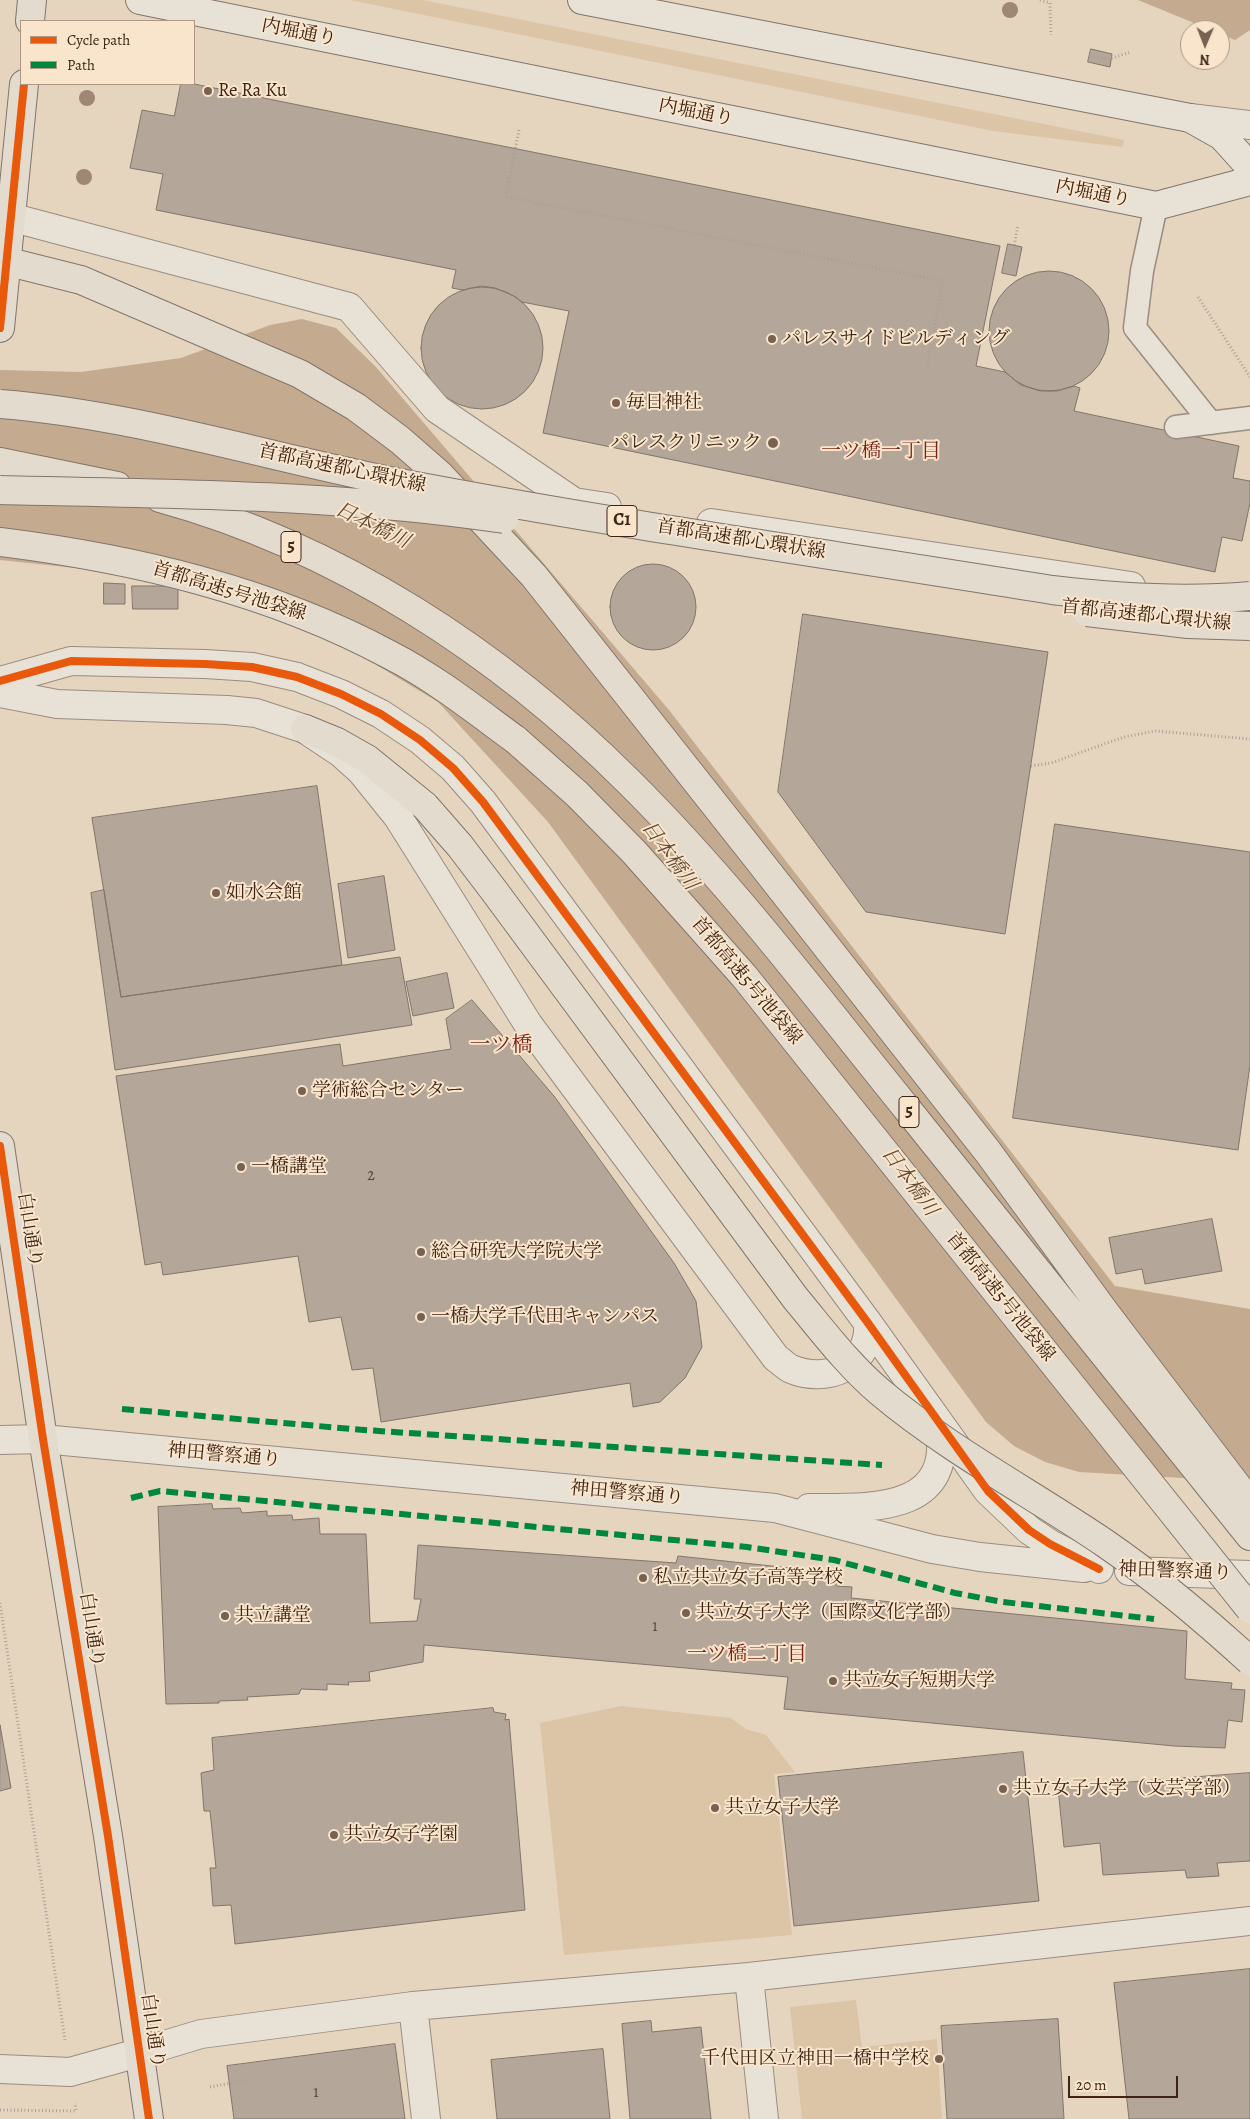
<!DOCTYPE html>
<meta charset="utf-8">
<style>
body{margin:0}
#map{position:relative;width:1250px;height:2119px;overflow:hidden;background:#e5d4be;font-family:Alegreya,serif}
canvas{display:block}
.legend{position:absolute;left:20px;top:20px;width:175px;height:65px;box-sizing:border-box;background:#f8e5cb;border:1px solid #ae9783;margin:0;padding:6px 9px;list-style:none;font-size:15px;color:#3e2316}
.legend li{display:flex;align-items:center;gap:10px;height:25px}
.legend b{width:25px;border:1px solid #ae9783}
.north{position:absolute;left:1180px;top:20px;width:50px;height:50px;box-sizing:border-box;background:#f8e5cb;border:1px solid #ae9783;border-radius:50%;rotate:181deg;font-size:14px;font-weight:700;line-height:20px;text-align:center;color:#3e2316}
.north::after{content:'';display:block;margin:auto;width:18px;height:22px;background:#786151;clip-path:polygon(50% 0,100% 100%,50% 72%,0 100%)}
.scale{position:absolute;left:1068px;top:2076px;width:110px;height:22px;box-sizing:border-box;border:2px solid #3e2316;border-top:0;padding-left:6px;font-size:15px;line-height:18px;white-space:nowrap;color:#3e2316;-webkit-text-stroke:4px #f8e5cb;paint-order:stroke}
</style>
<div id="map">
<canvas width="1250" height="2119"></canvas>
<ul class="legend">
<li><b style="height:6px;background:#e8590c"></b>Cycle path</li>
<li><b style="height:6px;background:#00873e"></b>Path</li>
</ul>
<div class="north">N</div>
<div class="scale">20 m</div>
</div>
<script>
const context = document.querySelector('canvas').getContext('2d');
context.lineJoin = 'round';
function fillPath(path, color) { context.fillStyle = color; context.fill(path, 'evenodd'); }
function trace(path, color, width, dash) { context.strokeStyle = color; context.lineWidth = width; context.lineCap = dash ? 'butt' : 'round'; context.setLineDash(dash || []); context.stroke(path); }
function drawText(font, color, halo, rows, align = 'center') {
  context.font = font + ' Alegreya,"Noto Serif JP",serif'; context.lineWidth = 4; context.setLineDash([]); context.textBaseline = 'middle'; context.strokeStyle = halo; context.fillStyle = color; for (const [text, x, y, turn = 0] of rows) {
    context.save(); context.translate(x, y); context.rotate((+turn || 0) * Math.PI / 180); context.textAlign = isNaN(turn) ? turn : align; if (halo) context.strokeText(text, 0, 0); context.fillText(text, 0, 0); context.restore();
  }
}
fillPath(new Path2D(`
 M350 0H423L1124 140 1122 147 993 131Z
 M621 1706 731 1718 746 1729 766 1735 795 1772 774 1774 792 1935 564 1955 540 1723Z
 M856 2000 862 2047 937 2039 942 2119H802L790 2007Z`), '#dcc5a7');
fillPath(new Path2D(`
 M1138 0H1250V30L1235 40 1220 34V30H1211Z
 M302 319 336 328 376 367 669 710 1115 1286 1250 1309V1486L1200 1479 1079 1472 1045 1462 1014 1446 986 1422 548 822 438 702 327 635 170 578 0 560V370L81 372 181 358 270 325Z`), '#c4ab8f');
const building = new Path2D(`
 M1091 49 1112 54 1110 67 1088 62Z
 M181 84H194L1000 246 976 366 1005 372 1021 385 1040 391H1057L1074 386 1080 388 1074 411 1239 446 1233 478 1250 481V503L1242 541 1222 537 1215 572 543 433 569 311 522 302 514 296 495 288 481 286 463 290 452 288 456 270 156 210 163 174 130 168 142 110 174 116Z
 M1008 244 1022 247 1016 276 1002 273Z
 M989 331a60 60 0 1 1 120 0a60 60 0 1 1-120 0Z
 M421 348a61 61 0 1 1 122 0a61 61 0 1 1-122 0Z
 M610 607a43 43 0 1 1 86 0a43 43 0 1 1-86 0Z
 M104 583 125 584V604H104Z
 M132 586H178V609H133Z
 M803 614 1048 652 1005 934 866 912 778 792Z
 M317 786 342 965 121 997 92 818Z
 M1055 824 1250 852V1065L1238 1150 1013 1118Z
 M384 876 395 950 348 958 338 884Z
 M104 890 121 997 400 957 412 1025 115 1070 91 893Z
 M447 973 454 1008 413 1016 406 982Z
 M472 1000 554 1096 674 1263 696 1301 702 1347 685 1378 660 1402 633 1407 630 1383 381 1422 373 1368 352 1370 341 1317 309 1322 298 1256 163 1275 161 1262 145 1265 116 1076 340 1044 343 1066 451 1049 446 1019Z
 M1212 1219 1222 1271 1145 1284 1142 1269 1116 1274 1109 1238Z
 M212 1504 213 1509 240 1508 242 1513 267 1511V1516L292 1515 293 1520 319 1518 320 1534H366L370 1623 417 1621 421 1599H414L418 1545 676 1563 678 1556 837 1573 836 1586 852 1587 851 1598 1187 1631 1185 1679 1232 1683 1231 1689 1245 1690 1242 1722 1228 1720 1225 1748 1174 1746 784 1709 788 1677 424 1645 423 1662 369 1672 370 1681 348 1682 349 1685 327 1684V1690L301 1689 299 1694 247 1697 248 1700 219 1701V1703L166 1704 158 1507Z
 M493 1708 494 1712 506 1714 505 1720 509 1719 525 1910 235 1944 231 1905 213 1906 210 1868H216L210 1811H204L201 1773 214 1770 212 1738Z
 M0 1725 11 1788 0 1791Z
 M1023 1752 1039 1901 794 1926 778 1777Z
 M1250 1773V1861L1217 1863 1219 1876 1187 1878 1185 1870 1103 1875 1100 1843 1064 1847 1058 1788Z
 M1250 1969V2119H1129L1114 1983Z
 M1058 2019 1064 2119H947L941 2026Z
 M651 2021 652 2032 701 2027 711 2119H630L622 2024Z
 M395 2044 405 2119H234L227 2066Z
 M603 2049 610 2119H497L491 2060Z`);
fillPath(building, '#b4a698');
trace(building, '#827569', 1);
const service = new Path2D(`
 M1156 206 1142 271 1135 328 1211 423
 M1176 427 1250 418`);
const minor = new Path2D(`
 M10 217 349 307 437 409 574 502 607 507
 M711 523 1131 586
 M749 1977 764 2119
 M413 2006 426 2119
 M138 2053 201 2034 413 2006 749 1977 1250 1921`);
const tertiary = new Path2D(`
 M1190 118 1250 125
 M0 681 71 661 205 664 252 667 297 677 341 694 381 714 420 740 453 768 483 802 868 1323 988 1491 1029 1530 1050 1544 1099 1569
 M0 693 57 704 227 710 256 713 305 729 341 753 361 771 398 817 528 1024 776 1358C781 1361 786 1367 791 1369 827 1384 871 1366 868 1323
 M0 1440 43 1439 775 1508 932 1549 980 1557 1084 1568
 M809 1508C871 1508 956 1513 939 1424
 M1129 1571 1250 1575
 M0 2069 70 2072 138 2053`);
const secondary = new Path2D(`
 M140 0 1156 206 1250 181
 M582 0 1190 118 1222 136 1250 167`);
const primary = new Path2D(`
 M30 21 32 0
 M0 328 24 84
 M0 1146 43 1439 108 1836 149 2119`);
const motorway = new Path2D(`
 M5 261 81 280 300 374 356 407 400 440 440 475 534 576 753 853 988 1152 1104 1311 1250 1503
 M0 462 117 486
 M160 498C338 547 500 653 629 782 731 883 818 999 908 1110 1022 1252 1136 1394 1250 1536
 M0 542C135 559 269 590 390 655 435 678 475 710 516 740
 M305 729 337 742 367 759 425 806`);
trace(service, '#9a8d7f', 25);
trace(minor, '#9a8d7f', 30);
trace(tertiary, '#9a8d7f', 30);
trace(secondary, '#827569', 30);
trace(primary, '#827569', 30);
trace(motorway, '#827569', 30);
trace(new Path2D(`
 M1040 0 1050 3 1051 35
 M1091 56 1109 59 1131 52
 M519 130 506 197 943 281 927 368
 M1013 252 1018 225
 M1198 297 1250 377
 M1031 766 1051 763 1124 737 1155 731 1250 739
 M0 1603 65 2040
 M210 2087 248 2080
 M0 2110 76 2111 75 2103`), '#aaa198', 3, [1, 2.5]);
trace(service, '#e8e1d6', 22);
trace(minor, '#e8e1d6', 28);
trace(tertiary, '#e8e1d6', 28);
trace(secondary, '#e8e1d6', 28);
trace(primary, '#e4dbcf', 28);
trace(motorway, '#e4dbcf', 28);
const motorwayBridge = new Path2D(`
 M0 404C138 415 270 458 405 484 620 525 837 555 1052 590 1119 598 1183 602 1250 596
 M0 490C168 494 337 494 504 519
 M1087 612 1188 624 1250 626
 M516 740 577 794 634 852 744 976 1250 1609
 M425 806 460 846 495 892 796 1299C822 1330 848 1365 880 1392 949 1450 1031 1493 1106 1544 1157 1579 1204 1619 1250 1661`);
trace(motorwayBridge, '#827569', 30, []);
trace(motorwayBridge, '#e4dbcf', 28);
trace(new Path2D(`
 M122 1409 364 1430 882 1465
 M131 1498 160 1491 747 1547 834 1560 955 1593 1003 1602 1154 1619`), '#00873e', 6, [12, 6]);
trace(new Path2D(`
 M0 328 24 84
 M0 681 71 661 205 664 252 667 297 677 341 694 381 714 420 740 453 768 483 802 868 1323 988 1491 1029 1530 1050 1544 1099 1569
 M0 1146 43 1439 108 1836 149 2119`), '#e8590c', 8);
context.fillStyle = '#9e8773';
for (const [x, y] of [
 [1010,10],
 [87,98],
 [84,177]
]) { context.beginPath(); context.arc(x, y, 8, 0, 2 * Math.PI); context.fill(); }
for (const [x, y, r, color] of [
 [208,91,5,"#786151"],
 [772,339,5,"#786151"],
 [616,403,5,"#786151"],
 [773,443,6,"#786151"],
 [216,893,5,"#786151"],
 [302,1091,5,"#786151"],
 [241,1167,5,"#786151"],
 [421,1252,5,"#786151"],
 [421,1317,5,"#786151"],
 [643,1578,5,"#786151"],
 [686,1613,5,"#786151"],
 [225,1616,5,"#786151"],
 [833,1681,5,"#786151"],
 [1003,1789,5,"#786151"],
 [715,1808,5,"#786151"],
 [334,1835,5,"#786151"],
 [939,2059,5,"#786151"]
]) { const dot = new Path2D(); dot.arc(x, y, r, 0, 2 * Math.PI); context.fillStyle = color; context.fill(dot); trace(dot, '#f8e5cb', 2); }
drawText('16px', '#5c4436', null, [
 ["2",371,1176],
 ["1",655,1627],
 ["1",316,2093]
]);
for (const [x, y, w] of [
 [622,521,30],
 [291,547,20],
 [909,1112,20]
]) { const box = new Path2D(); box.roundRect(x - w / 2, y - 15.5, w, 31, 4); context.fillStyle = '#f8e5cb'; context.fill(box); trace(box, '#3e2316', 1); }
drawText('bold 18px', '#3e2316', null, [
 ["C1",622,521],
 ["5",291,547],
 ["5",909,1112]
]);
drawText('19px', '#3e2316', '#f8e5cb', [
 ["内堀通り",299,33,11],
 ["内堀通り",696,113,11],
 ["内堀通り",1093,194,11],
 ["首都高速都心環状線",342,469,12],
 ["首都高速都心環状線",741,540,9],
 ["首都高速5号池袋線",229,592,17],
 ["首都高速都心環状線",1146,616,6],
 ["首都高速5号池袋線",746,981,50],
 ["白山通り",29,1230,81],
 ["首都高速5号池袋線",1000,1297,51],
 ["神田警察通り",224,1456,5],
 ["神田警察通り",627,1494,5],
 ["神田警察通り",1175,1572,2],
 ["白山通り",91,1630,81],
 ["白山通り",152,2031,82]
]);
drawText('19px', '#3e2316', '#f8e5cb', [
 ["Re Ra Ku",218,91],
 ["パレスサイドビルディング",782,339],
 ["毎日神社",626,403],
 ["パレスクリニック",762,443,"right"],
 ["如水会館",226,893],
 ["学術総合センター",312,1091],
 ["一橋講堂",251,1167],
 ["総合研究大学院大学",431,1252],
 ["一橋大学千代田キャンパス",431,1317],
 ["私立共立女子高等学校",653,1578],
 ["共立女子大学（国際文化学部）",696,1613],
 ["共立講堂",235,1616],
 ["共立女子短期大学",843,1681],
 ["共立女子大学（文芸学部）",1013,1789],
 ["共立女子大学",725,1808],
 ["共立女子学園",344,1835],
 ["千代田区立神田一橋中学校",929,2059,"right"]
], 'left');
drawText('20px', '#7a1f14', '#f8e5cb', [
 ["一ツ橋一丁目",881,452],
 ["一ツ橋二丁目",747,1655]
]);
drawText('italic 20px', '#624734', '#f8e5cb', [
 ["日本橋川",372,526,26],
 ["日本橋川",669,856,54],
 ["日本橋川",909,1182,54]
]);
drawText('21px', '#7a1f14', '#f8e5cb', [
 ["一ツ橋",501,1046]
]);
</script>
